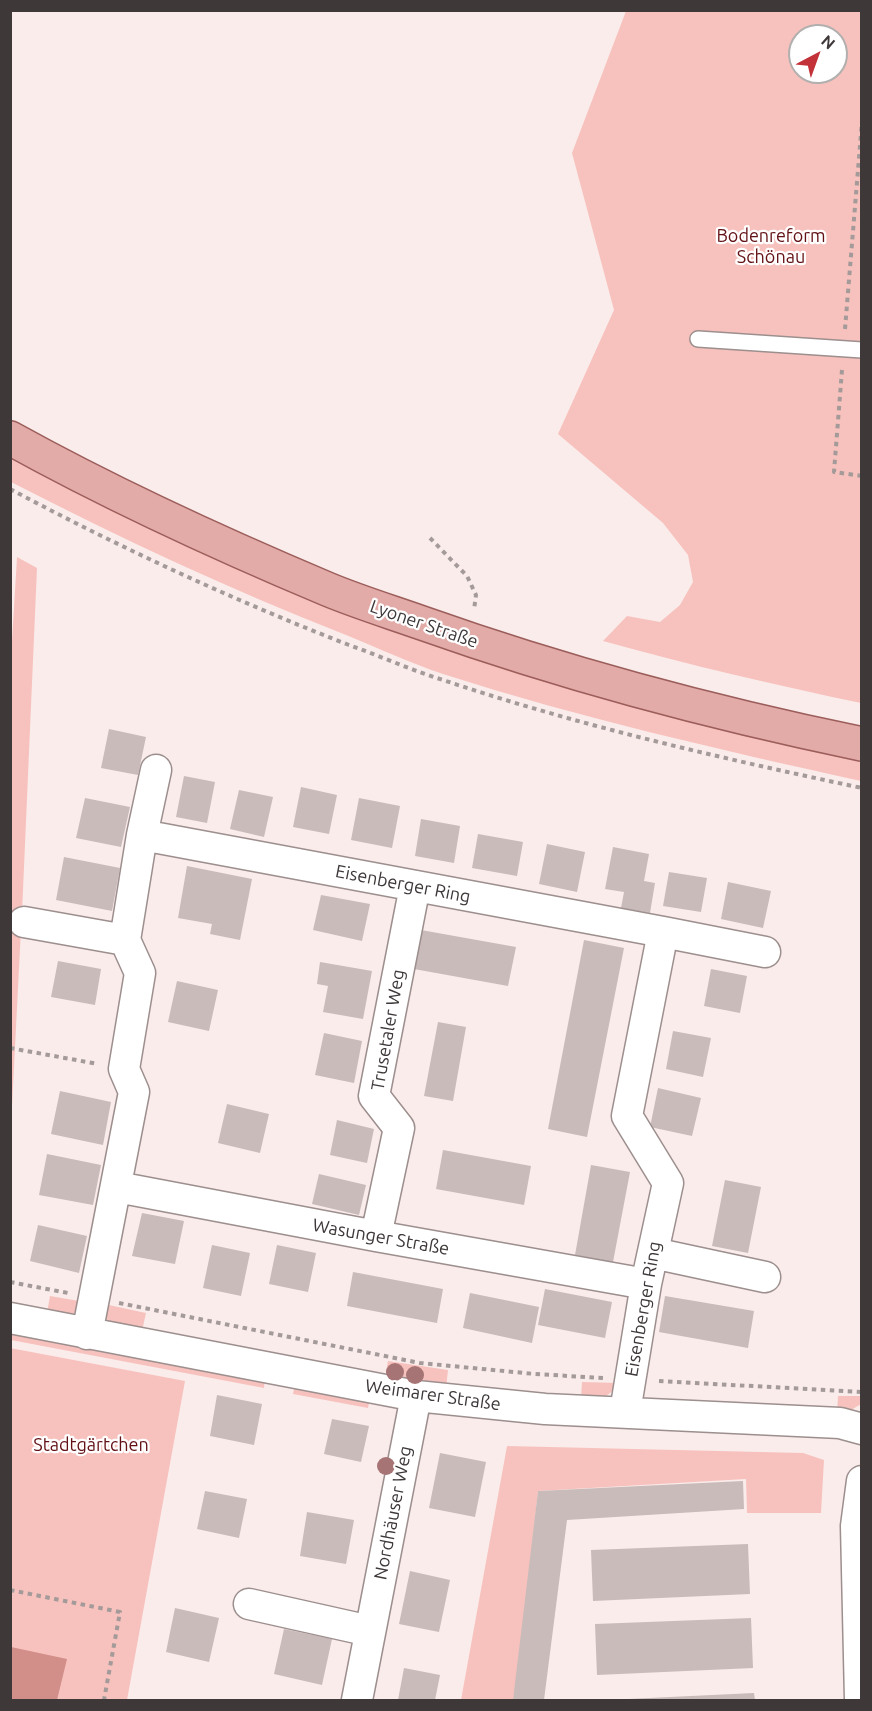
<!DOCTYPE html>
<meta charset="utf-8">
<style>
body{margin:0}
#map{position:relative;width:872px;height:1711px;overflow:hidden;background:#faeceb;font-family:Ubuntu,sans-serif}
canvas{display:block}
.frame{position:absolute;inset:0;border:12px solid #3e3838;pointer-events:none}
.north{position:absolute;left:788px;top:24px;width:60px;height:60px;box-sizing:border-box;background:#fff;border:2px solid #b2afaf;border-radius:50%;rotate:41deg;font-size:16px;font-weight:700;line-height:24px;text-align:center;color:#3e3838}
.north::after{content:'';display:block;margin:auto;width:21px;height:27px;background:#c23238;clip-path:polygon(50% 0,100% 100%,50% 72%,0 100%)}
</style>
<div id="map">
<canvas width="872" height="1711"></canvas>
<div class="frame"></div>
<div class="north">N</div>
</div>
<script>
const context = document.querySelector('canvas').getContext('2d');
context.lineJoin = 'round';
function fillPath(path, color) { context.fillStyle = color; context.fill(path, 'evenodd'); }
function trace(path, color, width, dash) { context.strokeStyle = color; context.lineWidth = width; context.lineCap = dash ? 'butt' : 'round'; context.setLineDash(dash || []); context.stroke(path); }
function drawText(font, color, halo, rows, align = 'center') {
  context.font = font + ' Ubuntu,sans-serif'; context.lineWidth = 4.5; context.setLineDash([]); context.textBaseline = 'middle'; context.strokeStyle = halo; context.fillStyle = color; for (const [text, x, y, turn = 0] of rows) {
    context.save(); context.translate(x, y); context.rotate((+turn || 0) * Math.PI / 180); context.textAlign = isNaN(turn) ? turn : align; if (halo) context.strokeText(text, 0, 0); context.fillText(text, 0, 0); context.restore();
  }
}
fillPath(new Path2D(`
 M626 11H861V703C775 685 689 665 603 641L627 616 660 622 680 605 693 582 688 555 663 523 558 434 614 310 572 153ZM800 36H836V72H800Z
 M10 455 109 505 861 759V781C721 750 580 718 443 674 410 663 378 648 346 635 231 590 120 538 11 482Z
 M17 557 37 568 22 913 11 912 10 675Z
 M11 928 21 929 11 1126Z
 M50 1296 85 1302C75 1318 64 1317 47 1313Z
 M104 1304 146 1313 142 1331 112 1326 107 1319Z
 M10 1330 265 1378 264 1388 11 1340Z
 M10 1348 185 1381 127 1700H11Z
 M388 1361 448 1370 446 1389 385 1378Z
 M582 1382 618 1383C609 1399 598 1400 581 1399Z
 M295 1384 370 1398 368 1408 293 1394Z
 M838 1396H861V1404L848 1412 837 1413Z
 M507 1446 803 1453 824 1460 821 1513H747L746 1479 538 1491 516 1700H461Z`), '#f7c2bd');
fillPath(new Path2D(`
 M11 1647 67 1659 57 1700H11Z`), '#d28e89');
fillPath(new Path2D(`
 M109 729 146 737 138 775 101 768Z
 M184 776 215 782 207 823 176 817Z
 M301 787 337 795 329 834 293 827Z
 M239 790 273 797 264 837 230 829Z
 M85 798 130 807 121 847 76 838Z
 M359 798 400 806 392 848 351 840Z
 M421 819 460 826 454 863 415 856Z
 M478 834 523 842 517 876 472 868Z
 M547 844 585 852 577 892 539 884Z
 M613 847 649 854 644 881 655 883 650 913 621 908 624 892 605 889Z
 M64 857 120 868 112 911 56 900Z
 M187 866 252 879 240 940 210 934 212 924 178 918Z
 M669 872 707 878 701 912 663 906Z
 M728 882 771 891 763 928 721 919Z
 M321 895 370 904 362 941 313 930Z
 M421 930 516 947 508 986 414 969Z
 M584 940 624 948 587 1137 548 1129Z
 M58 961 101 969 95 1005 51 997Z
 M320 962 372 971 363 1019 323 1012 328 986 317 984Z
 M711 969 747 976 740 1013 704 1006Z
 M177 981 218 990 209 1031 168 1022Z
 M438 1022 466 1027 453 1101 424 1096Z
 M673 1031 711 1038 703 1077 666 1069Z
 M324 1033 362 1041 354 1083 315 1075Z
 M658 1088 701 1098 692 1136 650 1127Z
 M60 1091 111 1102 103 1145 51 1134Z
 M227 1104 269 1114 260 1153 218 1143Z
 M337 1120 374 1129 367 1163 330 1155Z
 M443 1150 531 1166 524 1205 436 1189Z
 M47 1154 101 1165 93 1205 39 1195Z
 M591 1165 630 1172 613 1262 575 1255Z
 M319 1174 366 1185 359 1215 312 1204Z
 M725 1180 761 1187 748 1253 712 1246Z
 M142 1213 184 1221 175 1264 132 1256Z
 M38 1225 87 1236 79 1273 30 1261Z
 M212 1245 250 1253 241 1296 203 1288Z
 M277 1245 316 1253 308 1292 269 1284Z
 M353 1272 443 1289 437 1323 347 1306Z
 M545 1289 612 1302 605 1338 538 1325Z
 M470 1293 539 1307 532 1343 463 1328Z
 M665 1296 754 1311 748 1348 659 1332Z
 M217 1395 262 1404 254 1445 210 1436Z
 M332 1419 369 1426 361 1462 324 1454Z
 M440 1453 486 1462 475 1517 429 1508Z
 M743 1481 744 1509 567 1520 544 1700H513L538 1491Z
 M205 1491 247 1499 239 1538 197 1529Z
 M307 1512 354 1520 346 1564 300 1556Z
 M748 1544 750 1594 593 1601 591 1550Z
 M410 1571 450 1580 439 1632 399 1624Z
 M175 1608 219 1618 209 1662 166 1652Z
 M751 1618 753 1668 597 1675 595 1624Z
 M284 1629 332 1639 322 1685 274 1674Z
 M404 1668 440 1675 435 1700H398Z
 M754 1693 755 1700H628V1699Z`), '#c8bbba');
const service = new Path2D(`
 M698 339 862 350`);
const minor = new Path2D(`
 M142 835 156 770
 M24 922 125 940
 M663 932 765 952
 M117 1187 376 1236 646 1284
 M376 1236 399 1128 374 1096 415 886
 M653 1253 765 1277
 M10 1318 416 1396 545 1409 840 1423 862 1429
 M87 1334 134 1092 124 1069 140 973 125 940 142 835 663 932 627 1116 668 1183 646 1284 625 1412
 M249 1604 370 1631
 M357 1700 416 1396
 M860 1700 856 1526 862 1481`);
const primary = new Path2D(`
 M10 438C113 495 220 544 327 589 358 602 391 612 422 623 566 674 712 713 862 744`);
trace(service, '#9c8f8e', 18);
trace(minor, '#9c8f8e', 33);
trace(primary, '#9c5e5b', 36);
trace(new Path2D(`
 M845 329 862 121
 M842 370 834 472 862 476
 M10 489C121 548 233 600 349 645 380 656 411 670 443 680 580 726 720 758 862 788
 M430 538 467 576 476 595 474 610
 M10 1048 98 1064
 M10 1282 68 1293
 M119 1303 420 1363 535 1374 603 1378
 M659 1381 862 1392
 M10 1590 120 1612 104 1700`), '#a49a9a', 4, [4.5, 4.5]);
trace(service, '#fff', 15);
trace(minor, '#fff', 30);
trace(primary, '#e2aba8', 33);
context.fillStyle = '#a77475';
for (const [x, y] of [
 [395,1372],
 [415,1375],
 [386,1466]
]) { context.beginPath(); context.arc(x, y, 9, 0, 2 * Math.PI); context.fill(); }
drawText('18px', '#631115', '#fff', [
 ["Bodenreform",771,236],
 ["Schönau",771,257],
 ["Stadtgärtchen",91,1445]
]);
drawText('18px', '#3e3838', '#fff', [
 ["Lyoner Straße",424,624,19],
 ["Eisenberger Ring",403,884,11],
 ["Trusetaler Weg",388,1030,-80],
 ["Wasunger Straße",381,1237,10],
 ["Eisenberger Ring",643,1309,-80],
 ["Weimarer Straße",433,1395,8],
 ["Nordhäuser Weg",393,1513,-79]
]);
</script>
